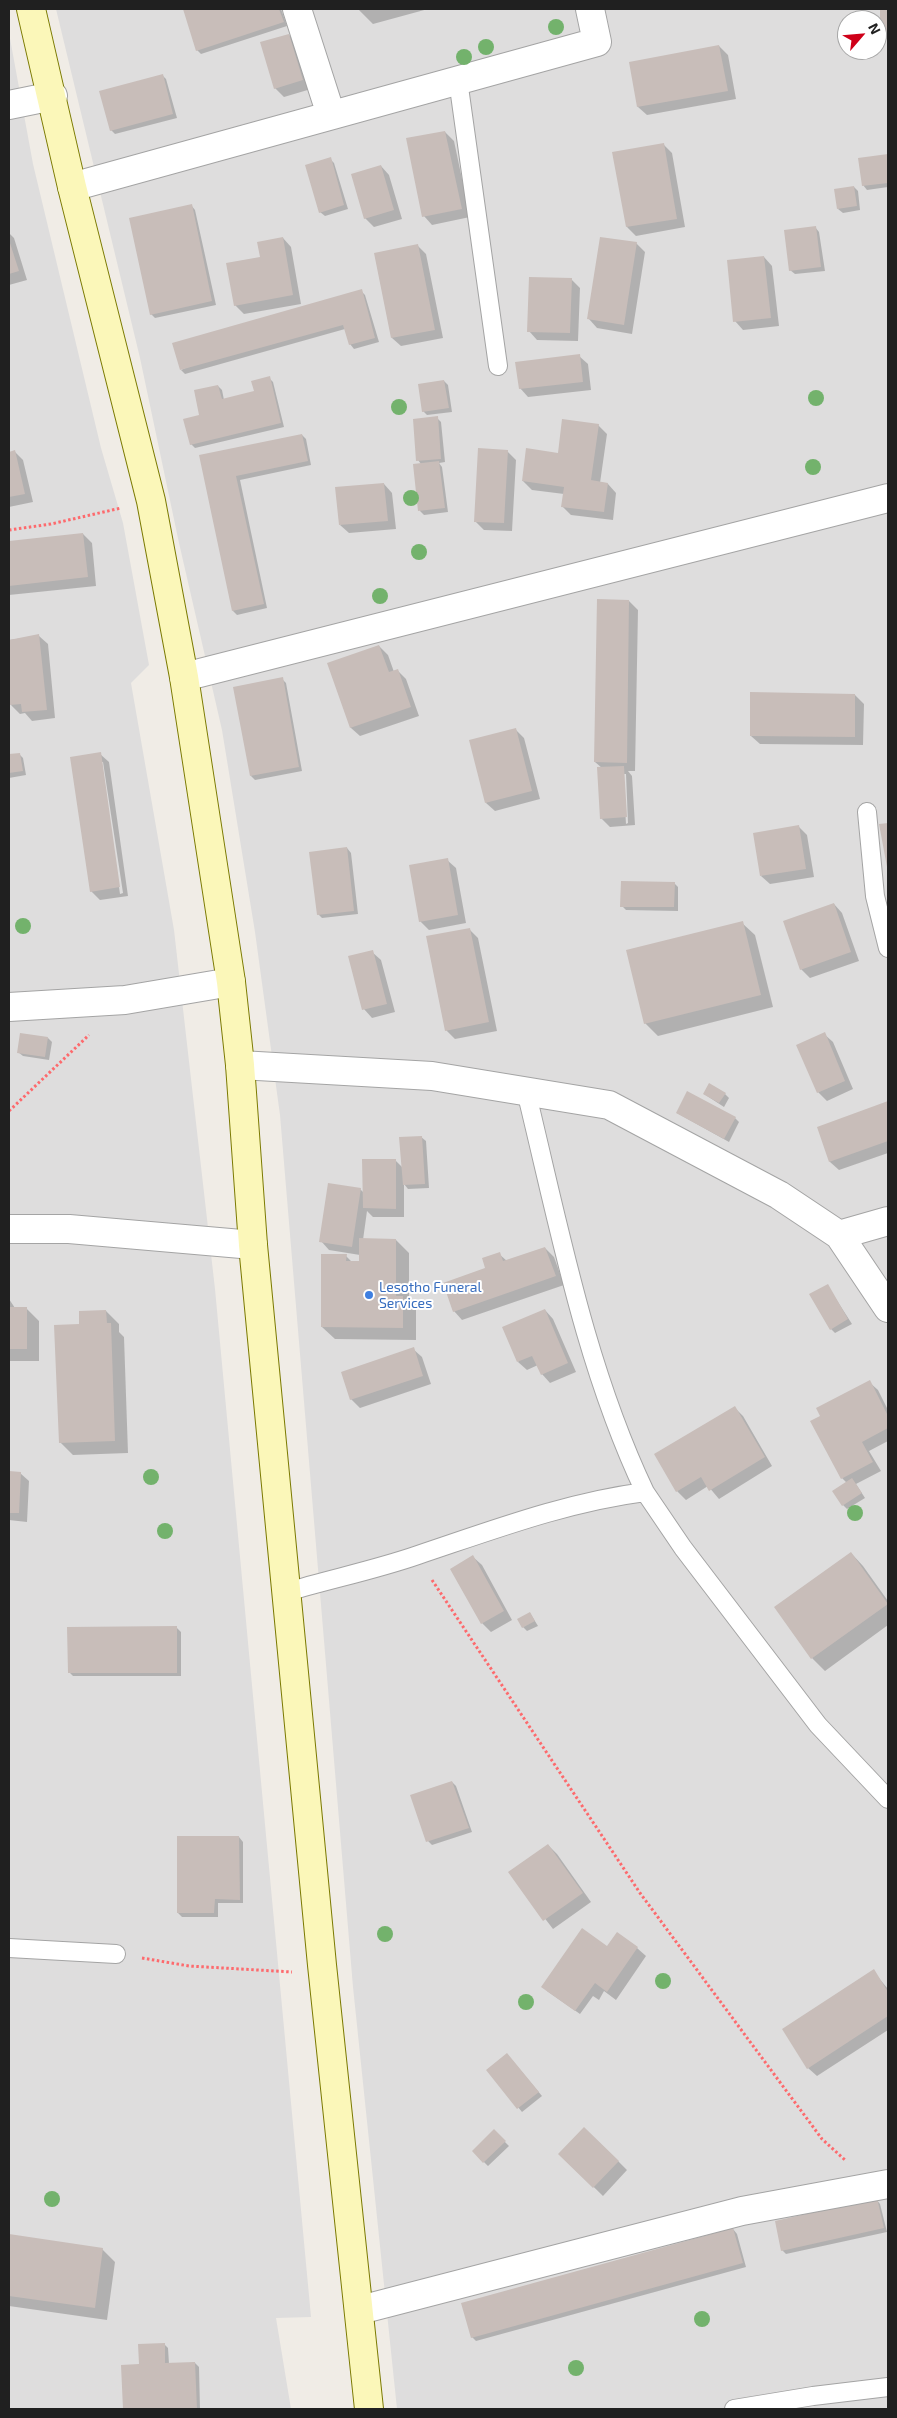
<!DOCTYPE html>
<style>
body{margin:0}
#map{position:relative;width:897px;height:2418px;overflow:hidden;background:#f0ece6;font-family:"Exo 2",sans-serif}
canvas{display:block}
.frame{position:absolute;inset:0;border:10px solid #202020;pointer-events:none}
.north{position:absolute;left:837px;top:10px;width:50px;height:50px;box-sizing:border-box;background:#fff;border:1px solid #a6a6a6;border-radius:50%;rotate:63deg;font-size:14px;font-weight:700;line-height:20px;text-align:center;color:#202020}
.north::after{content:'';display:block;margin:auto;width:18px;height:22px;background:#cf0019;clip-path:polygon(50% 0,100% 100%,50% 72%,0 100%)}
</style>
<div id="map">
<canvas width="897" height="2418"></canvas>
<div class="frame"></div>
<div class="north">N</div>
</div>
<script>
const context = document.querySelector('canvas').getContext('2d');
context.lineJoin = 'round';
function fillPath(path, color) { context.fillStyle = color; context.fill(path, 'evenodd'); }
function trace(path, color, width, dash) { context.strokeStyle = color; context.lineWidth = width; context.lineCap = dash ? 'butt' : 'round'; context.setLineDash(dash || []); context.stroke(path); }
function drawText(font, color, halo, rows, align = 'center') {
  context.font = font + ' "Exo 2",sans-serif'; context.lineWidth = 4; context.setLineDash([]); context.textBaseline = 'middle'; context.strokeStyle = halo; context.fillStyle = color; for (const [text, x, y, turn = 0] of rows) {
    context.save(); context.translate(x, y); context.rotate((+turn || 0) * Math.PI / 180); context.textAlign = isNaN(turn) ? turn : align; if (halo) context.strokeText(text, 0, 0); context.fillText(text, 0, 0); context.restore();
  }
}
fillPath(new Path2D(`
 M56 9H888V2409H397L353 1987 280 1115 255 932 222 730 179 543 140 358ZM847 20H877V50H847Z
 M9 33 33 164 101 448 123 523 149 665 131 683 174 930 215 1289 311 2317 276 2318 291 2409H9Z`), '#dedddd');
fillPath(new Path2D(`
 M184 9H281L287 26 201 54 197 50Z
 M358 9H428L373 24Z
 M881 10H888V40L882 36Z
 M289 35 298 44 311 89 284 97 275 88Z
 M719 46 728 55 736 99 647 115 638 107 630 63Z
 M162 75 166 79 177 118 115 134 111 130Z
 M445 132 454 141 470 217 432 225 424 216Z
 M663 144 672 153 685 227 636 236 627 227 614 153Z
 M888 156V187L867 190 863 185 860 159Z
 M330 159 334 163 348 209 325 216 320 212Z
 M381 166 389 175 402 219 374 227 365 218Z
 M854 187 858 191 860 210 843 213 838 209Z
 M191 205 195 210 216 305 155 318 151 314Z
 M815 227 819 232 825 271 795 274 790 270Z
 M9 233 14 238 27 280 9 285Z
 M283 238 291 247 301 304 244 314 235 305 261 258Z
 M636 243 645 252 632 334 597 328 589 319Z
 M417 245 426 254 443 338 401 346 392 338 375 254Z
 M764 257 772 266 779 326 743 330 735 321Z
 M571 279 580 288 578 341 537 340 529 331Z
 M361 291 365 295 379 342 354 349 350 344 345 329 185 374 181 370Z
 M579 356 588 364 591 390 528 397 520 388Z
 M269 378 273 382 284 427 195 448 191 444 218 386 222 390 224 400 255 392Z
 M444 381 448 385 452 412 427 415 423 411Z
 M437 418 441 422 445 462 439 463 442 467 448 512 424 515 420 511 421 464 418 460Z
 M598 425 607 434 600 483 608 484 616 493 613 520 571 515 562 506 564 494 532 490 523 481Z
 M302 435 306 439 311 465 240 480 267 608 237 615 233 611 201 456Z
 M507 451 516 460 512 531 484 530 475 521Z
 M15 452 23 460 33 502 9 507V453Z
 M384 484 392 493 396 529 349 533 340 525Z
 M83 534 92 543 96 586 9 595V542Z
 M629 601 638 610 635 771H628L632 776 635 825 610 827 601 818 602 768 595 762ZM623 774H626L628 823 626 824Z
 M39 636 48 644 55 718 32 721 25 713 20 714 11 705 9 640Z
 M379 646 388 655 394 672 398 671 406 679 419 716 360 736 351 728 329 664Z
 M282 679 286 683 302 771 255 780 251 776Z
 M855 695 864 704 863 745 760 744 751 736Z
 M515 729 524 738 540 799 495 811 486 803Z
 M19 754 23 758 26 775 9 778V756Z
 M100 754 109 762 128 896 100 900 91 891ZM101 762H103L123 893 120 894Z
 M799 827 807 835 814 877 770 884 761 876Z
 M347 848 351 853 358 914 322 918 318 914Z
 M447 860 456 868 466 923 429 930 420 921Z
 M674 883 678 887V911L626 910 622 906Z
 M834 904 842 913 859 961 810 978 801 969Z
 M742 923 755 935 773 1007 658 1036 645 1023Z
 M469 929 478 938 497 1031 455 1039 446 1030Z
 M372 952 381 960 395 1012 372 1018 364 1009Z
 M824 1034 833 1042 853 1089 827 1101 818 1092Z
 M48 1038 52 1042 49 1060 23 1056 18 1052Z
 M704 1094H725L729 1098 724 1107Z
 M888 1102V1153L839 1170 830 1162 818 1128Z
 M677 1113 735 1118 739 1122 729 1142Z
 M421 1137 426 1141 429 1188 408 1189 404 1184V1217H373L367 1211 363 1240H396L409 1253V1303L416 1310V1340L335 1339 322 1327 346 1256 353 1263H360V1255L329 1250 321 1241 360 1189 364 1193 395 1160 403 1168Z
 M545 1248 554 1257 564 1285 462 1320 454 1311 499 1254 507 1261Z
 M827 1285 852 1324 835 1333 831 1329Z
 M9 1299 15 1308H26L39 1321V1361H9Z
 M545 1310 553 1319 576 1372 550 1383 542 1374 538 1365 527 1370 518 1362Z
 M106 1311 119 1324V1332L124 1337 128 1453 73 1455 60 1442 81 1325Z
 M413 1349 422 1357 431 1384 360 1408 351 1399Z
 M869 1382 878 1390 888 1410V1441L869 1451 881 1471 856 1484 865 1498 847 1509 843 1505 847 1483 842 1478 822 1416Z
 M734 1407 743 1416 772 1466 719 1499 708 1486 686 1500 677 1491Z
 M9 1472 20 1473 29 1481 27 1522 9 1520Z
 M851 1553 863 1566 888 1601V1625L825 1671 812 1658Z
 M473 1557 482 1565 512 1620 491 1632 482 1623Z
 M530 1613 538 1626 527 1631 523 1627Z
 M176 1627 181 1632V1676H73L69 1672Z
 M452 1782 456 1786 472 1832 432 1845 428 1841Z
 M239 1837 243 1842V1903H218V1917H182L178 1913Z
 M548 1845 557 1854 591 1902 553 1929 510 1873Z
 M607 1947 637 1948 646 1956 616 2000 604 1991 599 2000 593 1996 580 2014 547 1991Z
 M873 1971 888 1989V2030L817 2076 808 2068Z
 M511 2059 542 2096 522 2112 488 2070Z
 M494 2131 509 2146 488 2166 473 2151Z
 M560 2154 618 2161 627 2170 603 2196Z
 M876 2199 880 2204 887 2232 786 2254 782 2250Z
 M733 2229 737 2234 746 2267 476 2341 472 2337Z
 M9 2236 102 2249 115 2262 107 2320 9 2306Z
 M164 2344 168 2348 169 2364 195 2363 199 2367 200 2409H124L123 2366 140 2365Z`), '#0003');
fillPath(new Path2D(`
 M183 9H279L284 22 196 51Z
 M880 9H888V36H880Z
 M289 34 303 80 274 89 260 42Z
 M719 45 728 91 637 107 629 62Z
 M163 74 173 114 110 131 99 91Z
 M445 131 462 209 422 217 406 138Z
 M664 143 677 219 626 227 612 152Z
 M888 154V183L862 186 858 158Z
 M331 157 344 205 319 213 305 165Z
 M381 165 394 210 364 219 351 174Z
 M854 186 857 206 837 209 834 189Z
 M192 204 212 301 150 315 129 218Z
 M816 226 821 267 789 271 784 230Z
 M283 237 293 295 234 306 226 263 260 257 257 242Z
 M600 237 637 242 624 325 587 319Z
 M9 240 19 271 9 274Z
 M418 244 435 330 391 338 374 253Z
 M764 256 771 318 733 322 727 260Z
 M529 277 572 278 570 333 527 332Z
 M362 289 375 338 349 345 343 325 180 370 172 343Z
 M580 354 583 382 519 389 515 362Z
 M270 376 281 423 190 445 183 419 199 415 194 390 218 385 222 399 254 391 251 381Z
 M444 380 449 408 422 412 418 384Z
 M438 416 441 459 416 461 413 419Z
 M562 419 599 424 591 480 608 483 604 512 561 507 564 487 522 481 526 448 558 453Z
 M302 434 308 461 236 476 264 604 232 611 199 455Z
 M478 448 508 450 504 523 474 522Z
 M15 450 25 494 9 497V452Z
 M439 461 445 508 418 511 413 464Z
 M384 483 388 521 339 525 335 487Z
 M83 533 88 577 9 586V541Z
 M597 599 629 600 627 763 594 762Z
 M39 634 47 710 22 712 21 704 10 705 9 640Z
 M379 645 389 672 398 669 411 707 350 728 327 663Z
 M283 677 299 767 250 776 233 687Z
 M750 692 855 694V737L750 736Z
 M516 728 532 791 485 803 469 740Z
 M101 752 120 887 90 892 70 757Z
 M20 753 23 771 9 773V754Z
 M624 766 627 817 600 819 597 767Z
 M888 823V867H887L879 824Z
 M799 825 806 869 760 876 753 833Z
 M347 847 354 911 317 915 309 852Z
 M448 858 458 915 419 922 409 865Z
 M621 881 675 882 674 907H620Z
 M834 903 851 952 800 970 783 921Z
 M743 921 761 995 644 1024 626 950Z
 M470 928 489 1022 445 1031 426 936Z
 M373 950 387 1004 362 1010 348 956Z
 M825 1032 845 1081 817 1093 796 1045Z
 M20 1033 48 1037 45 1057 17 1053Z
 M709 1083 726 1093 719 1103 703 1094Z
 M687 1091 736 1117 724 1139 676 1113Z
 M888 1101V1141L829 1162 817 1127Z
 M422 1136 425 1184 403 1185 399 1137Z
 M362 1159H396V1209L363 1208Z
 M328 1183 361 1188 352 1247 319 1242Z
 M359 1238 396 1239V1296H403V1328L321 1327V1254H347L346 1261H359Z
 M545 1247 556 1276 453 1312 443 1283 485 1268 482 1258 500 1252 503 1261Z
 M828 1284 848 1319 830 1330 809 1294Z
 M9 1307H27V1349H9Z
 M545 1309 568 1363 541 1375 532 1356 517 1362 502 1327Z
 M106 1310 107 1323H111L115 1441 59 1443 54 1325 79 1324V1311Z
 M414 1347 423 1376 350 1400 341 1372Z
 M870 1380 888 1416V1428L862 1442 873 1462 841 1479 810 1421 820 1416 816 1408Z
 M735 1406 765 1457 709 1491 701 1477 676 1492 654 1454Z
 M9 1471 21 1472 19 1513H9Z
 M852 1478 862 1493 842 1506 832 1491Z
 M851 1552 888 1604 811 1659 774 1607Z
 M473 1555 504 1611 481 1624 450 1569Z
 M530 1612 535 1621 522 1628 517 1619Z
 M177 1626V1673H68L67 1627Z
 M452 1781 469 1828 426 1842 410 1795Z
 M177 1836H239L240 1900 215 1899 214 1913H177Z
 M548 1844 583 1893 543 1921 508 1872Z
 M582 1928 607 1946 617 1932 638 1947 607 1992 595 1983 575 2011 541 1987Z
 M874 1969 888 1992V2016L807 2069 782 2029Z
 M507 2053 539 2092 517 2109 486 2070Z
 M584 2127 619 2161 593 2188 558 2154Z
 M494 2129 506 2141 483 2163 472 2151Z
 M877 2198 884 2228 781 2251 775 2221Z
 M733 2228 743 2263 471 2338 461 2303Z
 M9 2234 103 2248 95 2308 9 2296Z
 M165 2343V2363L195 2362 197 2409H123L121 2365 139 2364 138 2344Z`), '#c8bdb9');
const lane = new Path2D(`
 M458 80 498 366
 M867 812 875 896 888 948
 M526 1091C559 1226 585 1366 645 1492
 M287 1592C330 1579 375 1570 418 1555 493 1530 567 1502 645 1492L683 1548 818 1725 888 1799
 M9 1948 116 1954
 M734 2409 813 2396 888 2387`);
const street = new Path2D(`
 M297 9 331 115
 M9 105 53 96
 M72 187 597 42 590 9
 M184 677 888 498
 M9 1007 125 1000 231 982
 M240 1065 432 1076 609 1105 779 1195 839 1235 888 1308
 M9 1229H69L253 1245
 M839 1235 888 1221
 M360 2310 742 2211 888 2184`);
const secondary = new Path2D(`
 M31 9 72 187 151 501 184 677 231 982 240 1065 253 1245 322 1965 369 2409`);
trace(lane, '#a4a4a4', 20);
trace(street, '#a4a4a4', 30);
trace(secondary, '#7b7a02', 30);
trace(new Path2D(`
 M9 530 51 524 121 508
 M9 1111 89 1035
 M432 1580 640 1893 822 2139 845 2160
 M142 1958 189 1966 292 1972`), '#fd6a6d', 3, [2.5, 2.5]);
trace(lane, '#fff', 18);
trace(street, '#fff', 28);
trace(secondary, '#fbf7b9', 28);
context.fillStyle = '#73b26c';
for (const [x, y] of [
 [556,27],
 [486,47],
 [464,57],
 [816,398],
 [399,407],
 [813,467],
 [411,498],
 [419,552],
 [380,596],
 [23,926],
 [151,1477],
 [855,1513],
 [165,1531],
 [385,1934],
 [663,1981],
 [526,2002],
 [52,2199],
 [702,2319],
 [576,2368]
]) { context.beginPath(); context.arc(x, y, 8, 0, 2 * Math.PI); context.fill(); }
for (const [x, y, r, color] of [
 [369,1295,5,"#3f7fe0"]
]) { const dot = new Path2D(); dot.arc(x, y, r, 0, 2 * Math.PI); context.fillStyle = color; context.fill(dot); trace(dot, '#fff', 2); }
drawText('14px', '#366cbe', '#fff', [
 ["Lesotho Funeral",379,1287],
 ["Services",379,1303]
], 'left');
</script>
